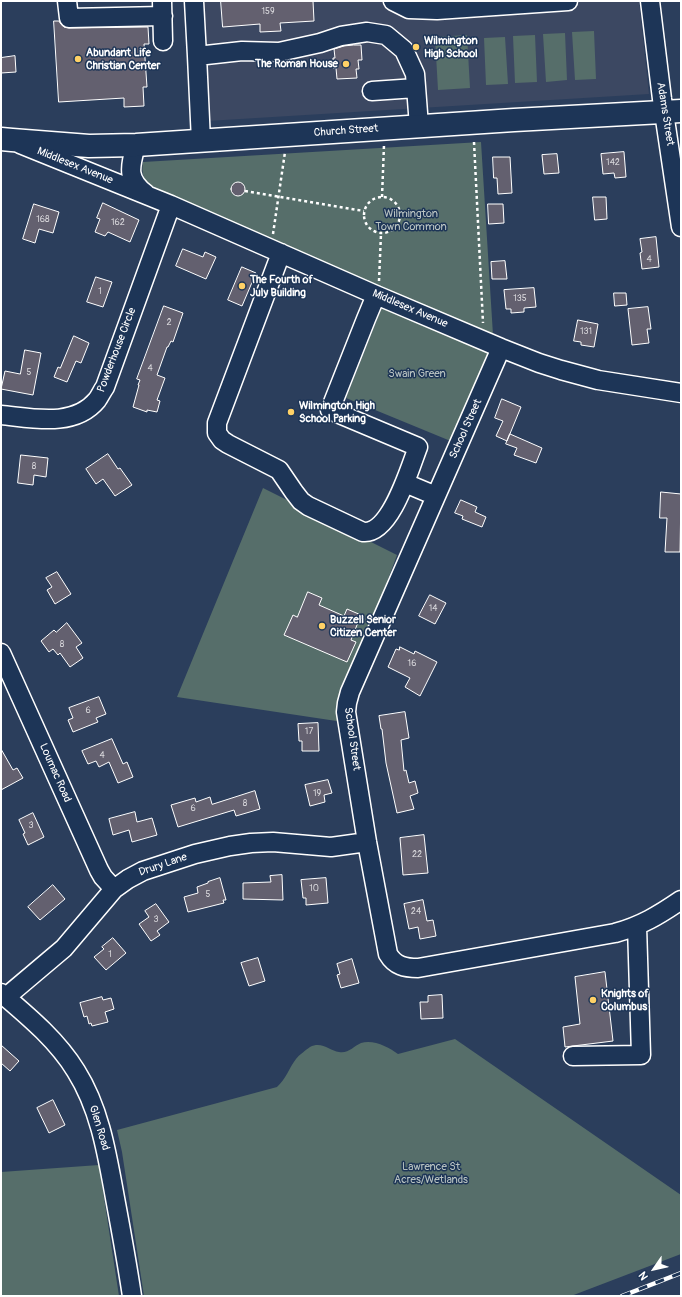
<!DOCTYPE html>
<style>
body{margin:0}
#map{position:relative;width:682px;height:1297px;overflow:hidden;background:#2b3e5c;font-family:Pangolin,sans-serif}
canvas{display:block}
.frame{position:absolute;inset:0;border:2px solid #fff;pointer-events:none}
.north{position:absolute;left:634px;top:1249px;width:40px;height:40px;-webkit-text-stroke:3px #1d3557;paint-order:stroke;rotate:236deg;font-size:11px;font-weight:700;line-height:16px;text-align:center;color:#fff}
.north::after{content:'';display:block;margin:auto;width:14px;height:18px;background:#fff;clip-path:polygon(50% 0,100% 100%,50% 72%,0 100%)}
</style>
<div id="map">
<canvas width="682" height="1297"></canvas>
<div class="frame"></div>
<div class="north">N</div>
</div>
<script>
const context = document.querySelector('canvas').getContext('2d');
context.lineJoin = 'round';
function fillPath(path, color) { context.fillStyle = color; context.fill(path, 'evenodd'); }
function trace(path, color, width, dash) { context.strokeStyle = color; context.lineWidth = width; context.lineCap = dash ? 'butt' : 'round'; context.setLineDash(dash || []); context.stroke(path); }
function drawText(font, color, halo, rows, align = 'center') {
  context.font = font + ' Pangolin,sans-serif'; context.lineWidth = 3; context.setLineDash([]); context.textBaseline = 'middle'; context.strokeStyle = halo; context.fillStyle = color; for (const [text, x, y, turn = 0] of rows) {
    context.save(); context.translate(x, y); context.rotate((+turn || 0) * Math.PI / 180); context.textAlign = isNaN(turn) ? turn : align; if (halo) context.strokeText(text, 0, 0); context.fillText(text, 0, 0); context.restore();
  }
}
fillPath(new Path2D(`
 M187 1H639L649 94 191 122Z`), '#3c4862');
fillPath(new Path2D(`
 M594 31 596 79 575 80 572 32Z
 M565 33 567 80 546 82 543 34Z
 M467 35 470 88 438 90 435 37Z
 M535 35 537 82 515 83 513 36Z
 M505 37 508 84 486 85 484 38Z
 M481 142 493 335 191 206C180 200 149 188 144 178 142 173 142 167 143 162Z
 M382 307 493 352 453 442 346 398Z
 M263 488 397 555 343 701V722L177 697Z
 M455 1039 681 1195V1254L571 1296H144L122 1152 117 1130 277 1087C286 1079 289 1068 296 1059 299 1055 306 1050 310 1047 322 1041 330 1051 339 1052 348 1054 354 1046 361 1043 373 1039 389 1047 398 1054Z
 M99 1165 119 1296H1V1172Z`), '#566e6a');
const building = new Path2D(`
 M221 1H313L314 21 280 23 281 31 260 32V24L223 27Z
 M54 21H59L61 24 64 27 69 28 148 27 149 44H144L147 87H143L144 106 124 107V98L59 102Z
 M354 45H361L362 60H358L359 69H356L357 78 337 79 336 68H333V58H335L334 49 344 46Z
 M15 56 16 72 1 73V58Z
 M624 152 626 177 615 178 614 173 603 174 601 154Z
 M557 154 559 173 544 174 542 155Z
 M493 157H510L512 193 498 194 497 178H494Z
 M231 189a7 7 0 1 1 14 0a7 7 0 1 1-14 0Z
 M593 197H606L607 219 595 220Z
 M103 203 139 220 130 242 108 232 105 236 95 232 100 219 97 218Z
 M34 204 59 212 53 233 39 229 35 243 23 239Z
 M488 204H503L504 223 489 224Z
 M656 237 659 267 642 269 640 253 642 252 640 239Z
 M183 249 203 257 205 252 216 257 206 279 176 266Z
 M505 261 507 279H492L491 262Z
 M242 267 256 273 242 306 228 300Z
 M96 277 112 282 103 307 87 302Z
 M534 288 536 307 524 308V312L511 313V309H506L504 290Z
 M614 293H626L627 305 615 306Z
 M164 306 183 313 173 342 171 341 168 347H167L157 375 165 378 157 400 160 401 157 412 147 410V412L133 407 139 385H138L140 380 137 379Z
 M648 307 651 329H647L649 343 632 345 628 309Z
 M578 320 598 324 594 347 581 345V342L574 341Z
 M74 336 89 343 81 363 76 361 67 382 54 377 58 367 60 368Z
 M25 350 41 353 33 395 1 389 5 371 20 374Z
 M502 399 521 407 507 441 496 436 503 421 495 418Z
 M510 434 542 448 536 463 514 455 517 448 506 444Z
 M108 454 118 469 120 468 132 485 115 496 103 479 96 484 86 469Z
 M21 455 48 458 46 477 34 475 33 485 18 483Z
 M661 492 681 494 680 552H665L667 518H660Z
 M461 500 477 507 475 512 486 517 482 527 462 519 463 516 455 513Z
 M57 572 71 594 55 604 47 590 52 587 46 578Z
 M308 592 322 598 319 605 344 616 347 609 361 615 351 640 356 642 347 662 284 635 293 615 297 617Z
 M430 595 446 603 435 624 419 616Z
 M67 623 82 643 76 647 83 658 70 667 60 653 58 655 53 649 49 652 41 641 54 630 56 632Z
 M400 647 414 654 415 651 437 662 420 696 405 687 410 678 388 667 396 649 399 650Z
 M99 697 106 714 96 718 98 722 73 732 68 720 73 718 69 708Z
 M405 712 409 738 401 740 404 771 406 770 409 783 415 781 418 793 410 796 414 809 397 813 386 763 382 729H381L379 716Z
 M318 723 319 751H302V741H299L298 724Z
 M112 739 123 764 127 762 133 777 118 783 109 762 99 767 96 761 88 764 82 751Z
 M1 749 13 770 17 768 23 778 1 790Z
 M328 780 332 793 324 795 325 802 310 806 305 785Z
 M255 791 260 809 236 816 234 810 178 827 171 805 195 798 196 802 210 797 212 804Z
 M135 812 137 822 152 818 157 835 132 842 129 830 113 835 109 819Z
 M33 813 44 837 28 845 23 834 25 833 19 820Z
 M424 835 428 873 403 875 400 838Z
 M282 875 283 900 243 899V883L271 882 270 876Z
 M220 878 226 900H223L224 903 188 912 184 897 198 893 197 887 208 883V882Z
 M326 878 328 903 306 905V898H303L301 880Z
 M53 885 65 899 40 920 28 907Z
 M423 900 427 921 433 920 436 936 420 939 418 927 409 929 404 904Z
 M156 904 169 922 157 931 160 935 151 941 139 924 149 917 145 911Z
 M113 938 126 953 106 970 94 957 104 949 102 947Z
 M258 958 265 981 249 986 241 963Z
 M352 959 359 983 341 988 337 975 340 974 337 964Z
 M605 972 613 1041 565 1047 563 1027 580 1024 575 977Z
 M442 995 443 1018 421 1019 420 1002H428V996Z
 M102 997 103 1000 111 998 114 1009 105 1012 108 1022 92 1026 91 1023 89 1024 87 1016 84 1017 80 1003Z
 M1 1045 19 1061 10 1071 1 1063Z
 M53 1100 65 1125 49 1133 37 1108Z`);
fillPath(building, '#63606f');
trace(building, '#fff', 1);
const minor = new Path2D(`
 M67 1 69 18 163 16
 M162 1 163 41
 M194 1 197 56
 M393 1 409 9 437 10 568 1
 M650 1 662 99 681 227
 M372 91 416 88
 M201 141 197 56 242 51 279 52 320 43 341 36 367 32 386 35 404 50 415 74 419 126
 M20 144 171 205 376 295 501 348 539 363 561 370 598 380 681 393
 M136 145C130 167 126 179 146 194
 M281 253 217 423V433L222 440 228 444 279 470 294 492 301 501 308 506 363 532C391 535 410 467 418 447L330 410 366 319 376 295
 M501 348 350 692 347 703 346 712 367 842 388 954C395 966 405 968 418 968L615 933C641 926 659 915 681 900
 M1 415C32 418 74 428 97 400 100 396 102 391 105 387L171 205
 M405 483 436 496
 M1 653 99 870 103 877 114 889
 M1 993C28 1016 57 1040 76 1071 100 1109 107 1154 115 1198 121 1230 127 1263 132 1296
 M6 997 64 948 114 889 128 879 143 871 195 854 230 846 251 843 273 842 331 847 367 842
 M573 1056 641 1055 637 926`);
const major = new Path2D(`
 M1 139 12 140 89 146 136 145 514 120 681 111`);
trace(minor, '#fff', 21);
trace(major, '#fff', 25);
trace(new Path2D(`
 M474 142 483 323
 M245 191 364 211
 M364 215a18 18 0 1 1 36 0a18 18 0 1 1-36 0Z
 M382 197 384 145
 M273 234 285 152
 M379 281 381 234`), '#fff', 2.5, [3, 3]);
trace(minor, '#1d3557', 18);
trace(major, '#1d3557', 22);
const rail = new Path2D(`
 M622 1296 681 1273`);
trace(rail, '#fff', 4.5);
trace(rail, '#1d3557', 3, [9]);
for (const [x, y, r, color] of [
 [416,47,4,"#ffd166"],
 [78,59,4,"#ffd166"],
 [346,64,4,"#ffd166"],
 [242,286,4,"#ffd166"],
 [291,412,4,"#ffd166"],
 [322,626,4,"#ffd166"],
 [593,1000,4,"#ffd166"]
]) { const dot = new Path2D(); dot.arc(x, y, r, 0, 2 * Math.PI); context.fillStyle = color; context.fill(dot); trace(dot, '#1d3557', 1.5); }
drawText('9px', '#d8d7db', null, [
 ["159",268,12],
 ["142",613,163],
 ["168",43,220],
 ["162",118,223],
 ["4",649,260],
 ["1",100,292],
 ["135",520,299],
 ["2",169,323],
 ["131",586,332],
 ["4",150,369],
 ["5",29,373],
 ["8",34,467],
 ["14",433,609],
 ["8",62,645],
 ["16",412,664],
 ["6",88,711],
 ["17",309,732],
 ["4",102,756],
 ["19",317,794],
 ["8",245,804],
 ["6",193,809],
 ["3",31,826],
 ["22",417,855],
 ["10",314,889],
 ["5",208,895],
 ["24",416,912],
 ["3",156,920],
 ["1",110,955]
]);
drawText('bold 11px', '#fff', '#1d3557', [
 ["Wilmington",424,41],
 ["High School",424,54],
 ["Abundant Life",86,53],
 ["Christian Center",86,66],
 ["The Roman House",338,64,"right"],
 ["The Fourth of",250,280],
 ["July Building",250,293],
 ["Wilmington High",299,406],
 ["School Parking",299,419],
 ["Buzzell Senior",330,620],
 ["Citizen Center",330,633],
 ["Knights of",601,994],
 ["Columbus",601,1007]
], 'left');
drawText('11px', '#fff', '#1d3557', [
 ["Adams Street",665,114,81],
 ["Church Street",346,131,-4],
 ["Middlesex Avenue",75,166,22],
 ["Middlesex Avenue",410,309,23],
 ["Powderhouse Circle",117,350,-69],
 ["School Street",466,429,-66],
 ["School Street",352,739,82],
 ["Loumac Road",55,773,66],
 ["Drury Lane",163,865,-19],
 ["Glen Road",99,1128,73]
]);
drawText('11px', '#bbc5c3', '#1d3557', [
 ["Wilmington",411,214],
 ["Town Common",411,227],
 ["Swain Green",417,374],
 ["Lawrence St",431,1167],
 ["Acres/Wetlands",431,1180]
]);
</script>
